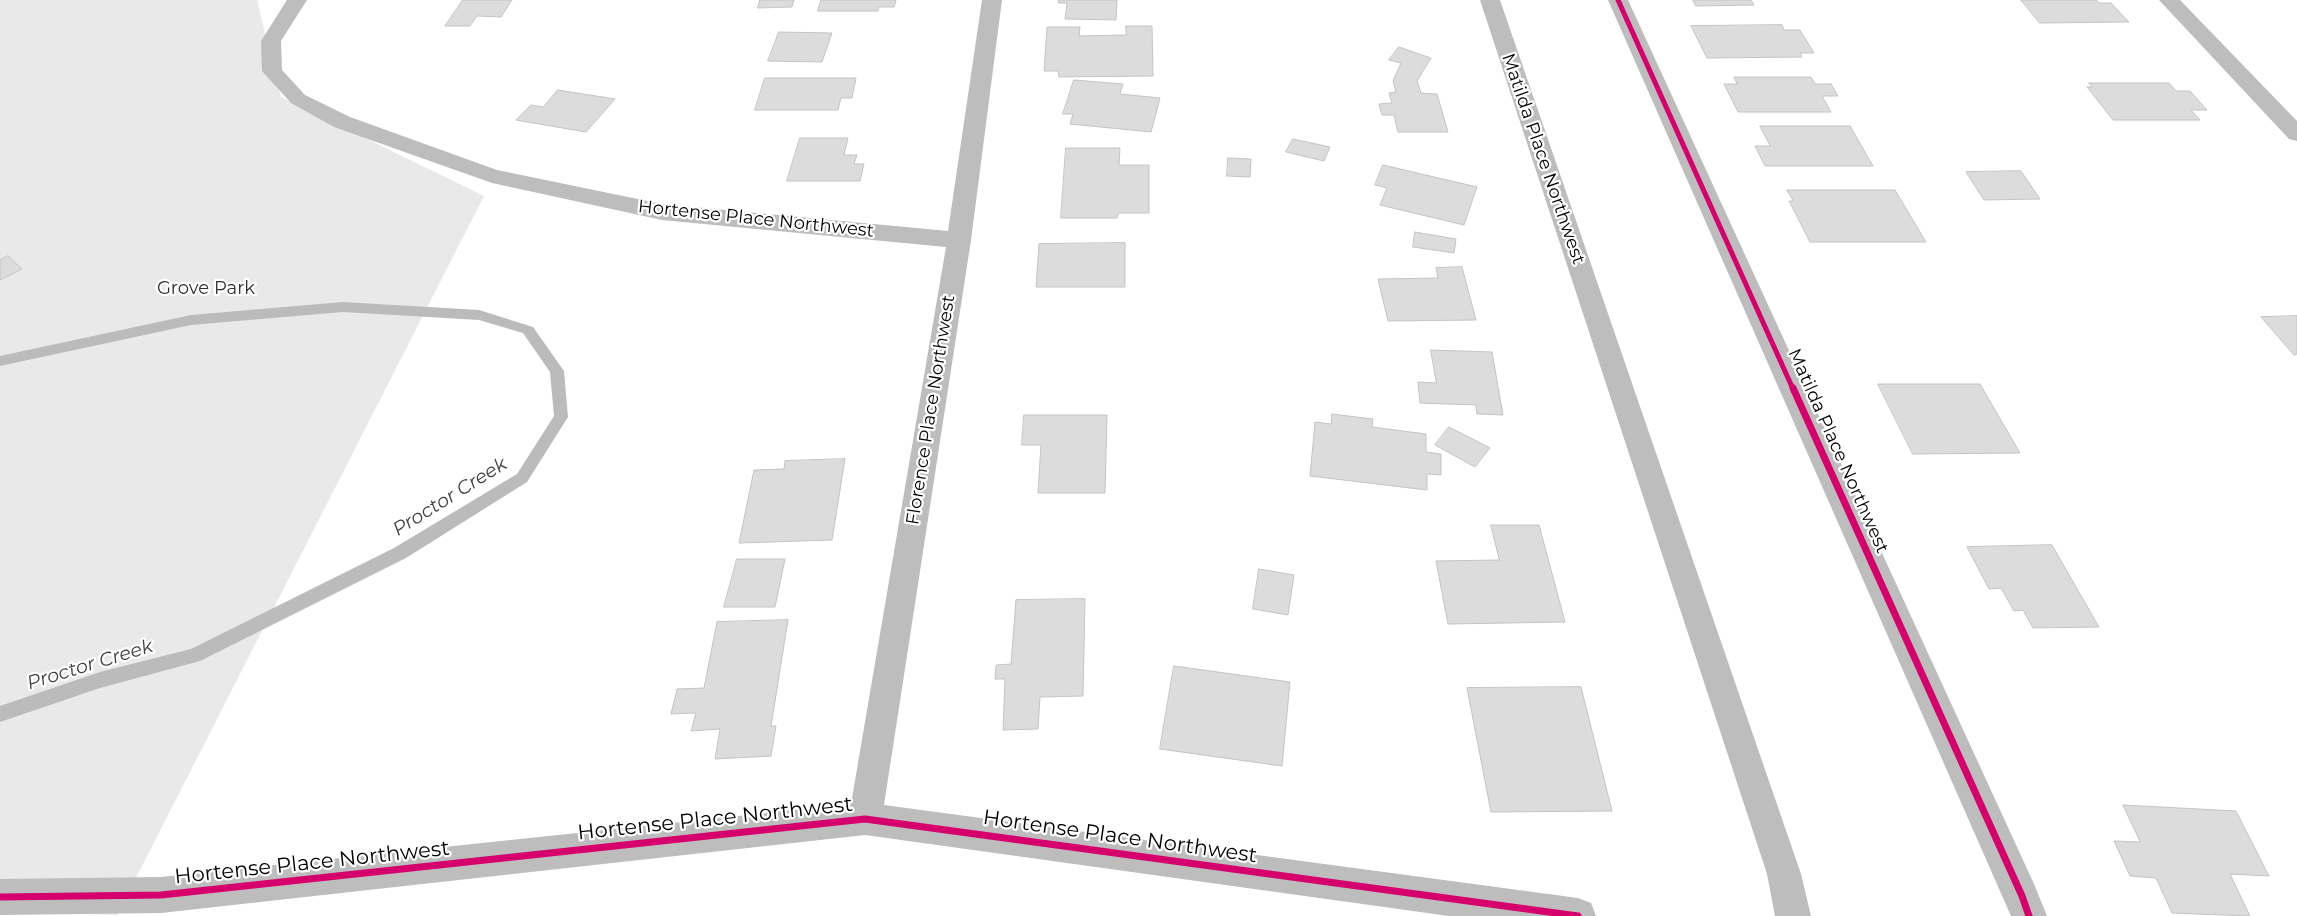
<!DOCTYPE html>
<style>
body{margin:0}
canvas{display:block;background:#fff}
</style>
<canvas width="2297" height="916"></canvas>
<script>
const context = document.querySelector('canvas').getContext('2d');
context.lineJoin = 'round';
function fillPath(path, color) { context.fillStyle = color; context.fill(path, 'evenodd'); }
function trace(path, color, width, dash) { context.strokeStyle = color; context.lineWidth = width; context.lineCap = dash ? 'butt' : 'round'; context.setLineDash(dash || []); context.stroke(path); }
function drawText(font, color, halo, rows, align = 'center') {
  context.font = font + ' Montserrat,sans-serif'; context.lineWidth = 4.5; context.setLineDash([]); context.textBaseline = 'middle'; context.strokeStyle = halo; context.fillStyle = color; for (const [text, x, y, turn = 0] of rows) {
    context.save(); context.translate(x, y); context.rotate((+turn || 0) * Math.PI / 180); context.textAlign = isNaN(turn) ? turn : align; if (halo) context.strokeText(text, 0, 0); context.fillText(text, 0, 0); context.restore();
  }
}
fillPath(new Path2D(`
 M0 0H259L257 1 281 97 484 196 117 915 0 911Z`), '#e9e9e9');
fillPath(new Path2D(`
 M343 302 479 310 533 327 564 371 568 417 527 482 406 558 200 661 100 688 0 722V706L100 672 191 649 394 548 517 474 554 416 550 372 523 333 479 320 343 312 191 325 0 366V356L191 315Z`), '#bbb');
const building = new Path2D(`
 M463 0H512L501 17 477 16 470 26H445Z
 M760 0H794L792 7 758 8Z
 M821 0H896L894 7H879L878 11H818Z
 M1059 0H1117L1116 20 1065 19 1067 3H1059Z
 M1693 0H1751L1754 5 1696 6Z
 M2021 0H2096L2099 3H2111L2129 22 2040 23Z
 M1782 25 1784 30H1800L1814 53H1800L1802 57 1707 58 1691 26Z
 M1126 26H1152L1153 76 1059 77 1058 71H1044L1047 27H1080L1079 36 1126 35Z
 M779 32 832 33 822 62 768 61Z
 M1399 47 1431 58 1417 81 1421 93 1437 94 1448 132H1398L1394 115H1382L1379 104 1392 103 1389 93 1396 92 1393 81 1401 63 1389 60Z
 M1734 77H1811L1815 84H1831L1838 96H1822L1831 112H1738L1724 84H1737Z
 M765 78H856L852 98H841L838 110H755Z
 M1074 80 1123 84 1120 94 1160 98 1151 132 1070 124 1073 114H1063Z
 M2089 83H2169L2176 91H2190L2207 110H2191L2200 120H2113L2087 87H2092Z
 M558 90 615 99 586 132 516 120 531 105 543 107Z
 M1760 126H1850L1873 166H1765L1755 146H1770Z
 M800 138H848L844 155H857L854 164H864L860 181H787Z
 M1293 139 1330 147 1324 161 1286 152Z
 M1066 148H1120L1119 165H1149V213H1118L1117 218H1061Z
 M1228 158 1251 159 1250 177 1227 176Z
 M1383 165 1477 187 1464 225 1380 205 1387 188 1375 185Z
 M2021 171 2040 199 1984 200 1966 172Z
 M1787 190H1895L1926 242H1810L1789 201H1793Z
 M1415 232 1456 239 1454 253 1413 247Z
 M1125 243V287H1036L1039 244Z
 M8 256 22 269 0 280V260Z
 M1462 267 1476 320 1388 321 1378 279 1438 278 1436 268Z
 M2297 316V354L2294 355 2261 317Z
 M1431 350 1492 352 1503 415 1477 414 1476 405 1420 403 1418 382 1436 383Z
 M1878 384H1980L2020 453 1913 454Z
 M1332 414 1373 419 1372 427 1426 434V452L1441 454V475L1427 474V490L1310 476 1315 422 1331 424Z
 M1024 415H1107L1105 493H1038L1041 445H1022Z
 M1449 427 1490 448 1475 467 1435 445Z
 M845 459 832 540 739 543 754 470 784 469 785 461Z
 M1491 525H1539L1565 622 1448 624 1436 561 1499 560Z
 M2052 545 2099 627 2033 628 2023 610 2014 611 2001 588 1989 589 1967 547Z
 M737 559H785L775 607H724Z
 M1259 569 1294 575 1288 615 1253 609Z
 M1085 599 1083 696 1040 697 1038 729 1003 730 1005 679H995L996 665 1011 664 1016 600Z
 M788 620 771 726H776L771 756 715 759 720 729 691 731 696 713 671 714 677 689 704 688 717 622Z
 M1174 666 1290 682 1282 766 1160 749Z
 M1581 687 1612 811 1491 812 1467 688Z
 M2123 805 2236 811 2269 876 2230 874 2250 916 2172 913 2156 878 2130 876 2114 841 2140 842Z`);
fillPath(building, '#dcdcdc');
trace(building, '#c4c4c4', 1);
fillPath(new Path2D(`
 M287 0H307L281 41 282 70 305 95 350 117 497 170 662 204 948 231 982 0H1002L971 240 884 805 1578 898 1591 903 1596 916H1449L865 835 161 913 0 915V879L161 877 851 804 946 247 662 220 492 183 334 127 291 103 262 71 261 41Z
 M1480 0H1500L1801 874 1811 916H1775L1767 874Z
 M1608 0H1628L2034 884 2047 916H2011Z
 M2159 0H2180L2297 121V141L2289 139Z`), '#bdbdbd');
trace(new Path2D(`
 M1618 0 1793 389`), '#d6006c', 5);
trace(new Path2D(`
 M1793 388 2022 896 2029 916
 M0 897 161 895 865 819 1578 916`), '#d6006c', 7);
drawText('18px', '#000', '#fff', [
 ["Matilda Place Northwest",1543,159,71],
 ["Hortense Place Northwest",756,219,6],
 ["Florence Place Northwest",931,410,-81],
 ["Matilda Place Northwest",1838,451,66]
]);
drawText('18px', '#2e2e2e', '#fff', [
 ["Grove Park",206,289]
]);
drawText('italic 19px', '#3f3f3f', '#fff', [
 ["Proctor Creek",450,497,-32],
 ["Proctor Creek",90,665,-17]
]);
drawText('21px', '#000', '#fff', [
 ["Hortense Place Northwest",715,819,-6],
 ["Hortense Place Northwest",1120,837,8],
 ["Hortense Place Northwest",312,863,-6]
]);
</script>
